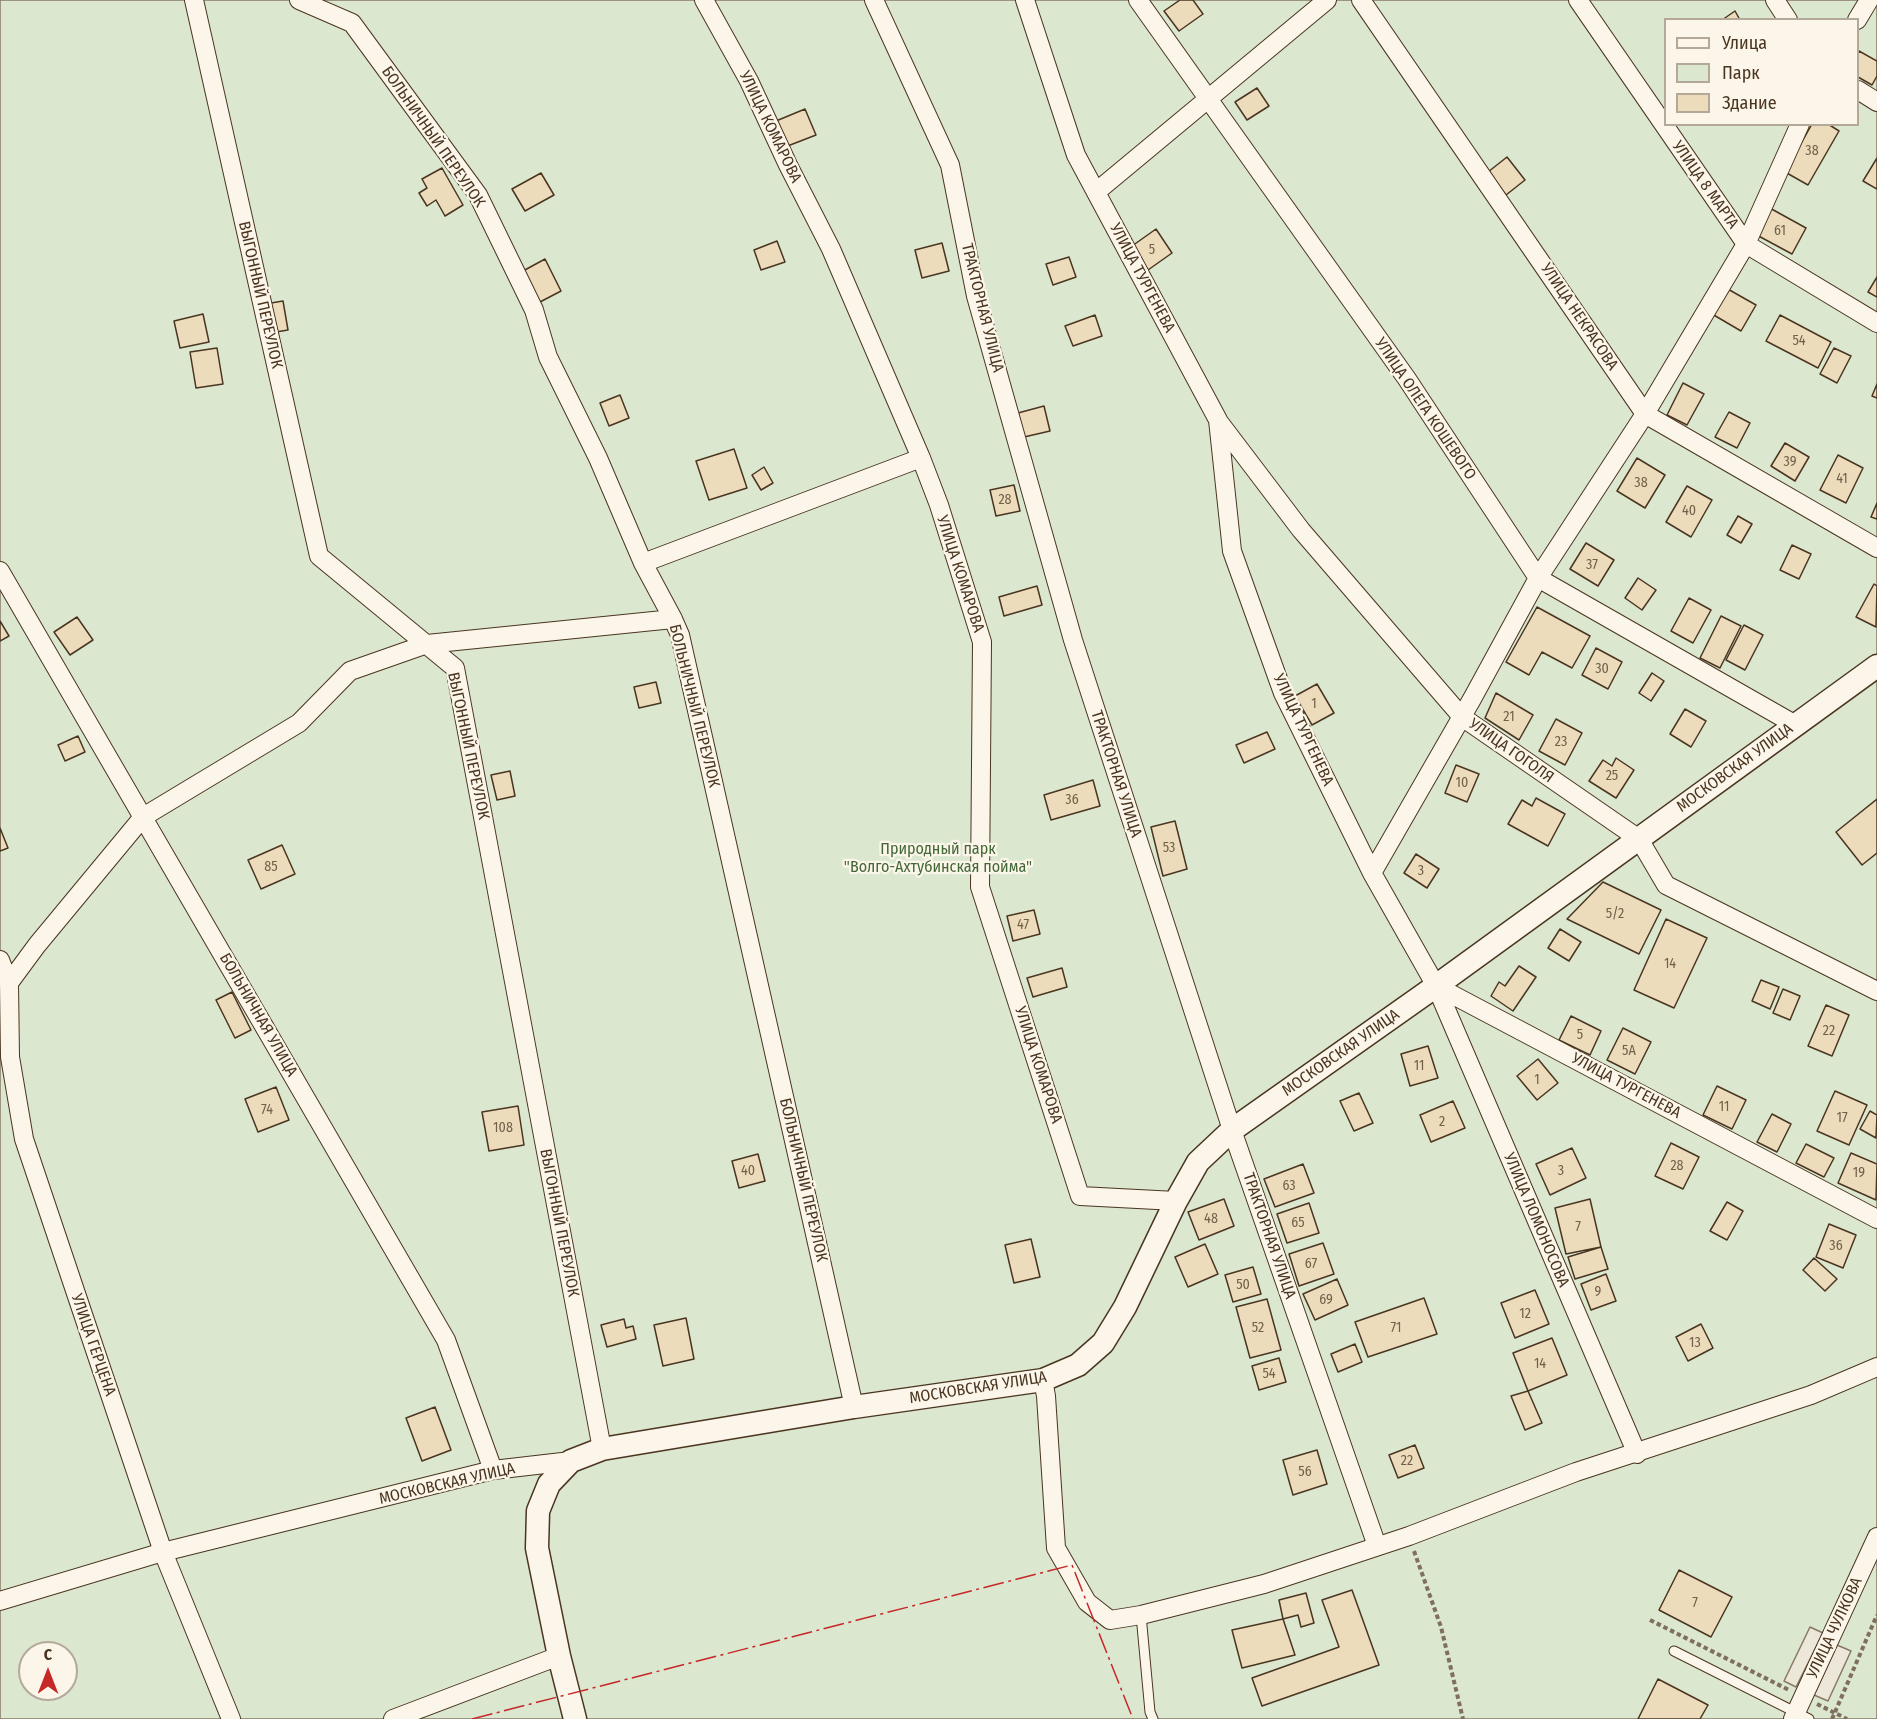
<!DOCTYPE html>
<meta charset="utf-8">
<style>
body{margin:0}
#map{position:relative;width:1877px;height:1719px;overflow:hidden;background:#fbf6e9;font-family:"Fira Sans Condensed",sans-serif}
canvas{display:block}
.legend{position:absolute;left:1664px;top:18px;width:195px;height:108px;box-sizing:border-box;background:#fbf6e9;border:2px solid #b4a999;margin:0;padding:8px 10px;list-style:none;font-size:18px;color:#4a3520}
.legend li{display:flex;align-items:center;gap:12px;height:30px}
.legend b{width:30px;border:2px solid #b4a999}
.north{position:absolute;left:18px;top:1641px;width:60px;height:60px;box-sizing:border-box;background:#fbf6e9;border:2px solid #b4a999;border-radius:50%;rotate:0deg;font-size:16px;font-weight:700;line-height:24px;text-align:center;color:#4a3520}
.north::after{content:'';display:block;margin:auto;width:21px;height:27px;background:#c62828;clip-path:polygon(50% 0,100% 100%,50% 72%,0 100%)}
</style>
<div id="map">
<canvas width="1877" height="1719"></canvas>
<ul class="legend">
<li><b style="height:8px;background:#fbf6e9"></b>Улица</li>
<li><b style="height:16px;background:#dce7d0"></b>Парк</li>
<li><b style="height:16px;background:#ecdcbc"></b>Здание</li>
</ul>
<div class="north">С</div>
</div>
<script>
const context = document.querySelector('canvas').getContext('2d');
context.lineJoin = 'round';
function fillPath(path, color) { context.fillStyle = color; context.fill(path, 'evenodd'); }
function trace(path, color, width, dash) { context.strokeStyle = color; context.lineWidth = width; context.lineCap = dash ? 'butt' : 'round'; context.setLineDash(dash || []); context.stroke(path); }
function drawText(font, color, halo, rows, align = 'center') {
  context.font = font + ' "Fira Sans Condensed",sans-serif'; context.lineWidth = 4.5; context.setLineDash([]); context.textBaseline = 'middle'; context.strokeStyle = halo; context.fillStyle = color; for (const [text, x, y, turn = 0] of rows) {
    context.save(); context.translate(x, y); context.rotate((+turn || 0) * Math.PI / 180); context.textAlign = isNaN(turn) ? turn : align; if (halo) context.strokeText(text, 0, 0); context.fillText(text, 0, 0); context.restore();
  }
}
const green = new Path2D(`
 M0 0H1877V1719H0ZM1666 20H1858V124H1666ZM30 1653H66V1689H30Z`);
fillPath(green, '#dce7d0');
trace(green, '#887966', 1.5);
const parking = new Path2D(`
 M1810 1627 1823 1633 1796 1687 1784 1681Z
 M1837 1645 1851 1651 1828 1701 1814 1695Z`);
fillPath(parking, '#ede7d9');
trace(parking, '#887966', 1.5);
const building = new Path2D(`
 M1180 0H1193L1203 14 1179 31 1164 11Z
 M1735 11 1740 20H1722Z
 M1859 51 1877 61V76L1872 85 1858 77V54Z
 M1257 88 1269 106 1247 120 1235 102Z
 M805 109 816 135 785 147 776 121Z
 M1812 124H1828L1839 131 1808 185 1785 172Z
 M1507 157 1525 180 1506 195 1488 172Z
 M1877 158V189L1863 181Z
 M442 168 463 205 445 216 436 200 427 206 419 193 427 188 422 179Z
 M541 173 554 195 525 211 512 189Z
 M1768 207 1806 228 1792 254 1753 233Z
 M1156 229 1172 253 1148 270 1132 246Z
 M777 241 785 262 761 270 754 250Z
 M942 243 949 271 922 278 915 250Z
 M1069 257 1076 277 1053 285 1046 264Z
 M545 259 561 291 540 302 523 271Z
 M1877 277V297L1868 292Z
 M1726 288 1756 305 1741 331 1712 314Z
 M283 301 288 330 270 333 265 304Z
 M203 314 209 342 180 348 174 321Z
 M1095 315 1102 336 1073 346 1065 326Z
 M1780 315 1831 342 1818 368 1766 341Z
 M217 348 223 384 196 388 190 352Z
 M1834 348 1851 356 1837 383 1820 374Z
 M1683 383 1704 394 1687 425 1667 415Z
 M1877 384V398L1872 396Z
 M620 395 629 418 609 426 600 403Z
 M1044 406 1050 431 1024 437 1018 413Z
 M1729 412 1750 423 1737 448 1715 437Z
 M1785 443 1809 457 1795 481 1771 466Z
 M734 449 747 488 709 500 696 461Z
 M1838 455 1863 468 1846 503 1820 490Z
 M1637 458 1665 475 1645 508 1617 491Z
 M764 467 773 483 761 490 752 475Z
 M1014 485 1020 511 996 516 990 490Z
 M1687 486 1712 500 1691 537 1666 522Z
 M1877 503V519L1871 517Z
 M1738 516 1752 524 1741 543 1727 535Z
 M1586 543 1614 560 1598 586 1570 569Z
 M1792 545 1811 554 1799 579 1780 570Z
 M1638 578 1656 590 1642 610 1625 598Z
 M1874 584 1877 586 1876 627 1856 617Z
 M1037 586 1042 605 1004 616 999 597Z
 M1689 598 1711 610 1693 643 1671 631Z
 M1537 607 1590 636 1572 668 1542 652 1529 675 1506 662Z
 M1721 616 1741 626 1720 668 1700 658Z
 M77 617 93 640 70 655 54 632Z
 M0 621 9 636 0 641Z
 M1744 625 1763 635 1745 670 1726 660Z
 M1596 648 1622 662 1608 689 1582 675Z
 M1652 673 1664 681 1651 701 1639 693Z
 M656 682 661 703 639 708 634 687Z
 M1317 684 1334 713 1312 725 1295 696Z
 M1496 693 1533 715 1519 740 1485 718Z
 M1685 709 1706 721 1691 747 1670 734Z
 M1556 719 1582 733 1565 765 1539 751Z
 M1267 732 1275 749 1244 763 1236 745Z
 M78 736 85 752 65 761 58 745Z
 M1616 758 1634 770 1616 798 1589 781 1603 760 1612 766Z
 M1456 765 1479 774 1467 802 1445 793Z
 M510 771 515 796 497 800 491 775Z
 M1093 780 1100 806 1051 820 1044 795Z
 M1536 798 1565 814 1548 846 1508 824 1522 800 1532 806Z
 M1877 799V853L1862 865 1836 832Z
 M1175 821 1187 869 1163 876 1151 827Z
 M0 828 8 848 0 851Z
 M282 845 295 874 261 889 248 860Z
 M1416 854 1439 869 1427 888 1404 873Z
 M1603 882 1661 910 1639 954 1567 919Z
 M1034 910 1040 934 1013 941 1007 916Z
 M1666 919 1707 938 1674 1008 1634 990Z
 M1560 929 1581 942 1569 961 1548 948Z
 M1519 966 1536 977 1513 1011 1491 996 1499 982 1505 986Z
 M1062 968 1067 987 1033 997 1027 978Z
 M1761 980 1779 987 1770 1009 1752 1001Z
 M1783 989 1800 996 1790 1020 1773 1013Z
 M232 992 251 1030 235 1038 216 1000Z
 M1826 1005 1849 1015 1832 1056 1808 1046Z
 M1571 1016 1601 1031 1590 1055 1559 1040Z
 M1623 1028 1651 1042 1635 1074 1607 1060Z
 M1428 1046 1438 1078 1410 1086 1401 1054Z
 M1538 1059 1558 1083 1537 1100 1517 1076Z
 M1717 1086 1746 1100 1732 1129 1703 1115Z
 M276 1087 289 1120 258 1132 245 1099Z
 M1835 1091 1867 1105 1849 1145 1817 1131Z
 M1359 1093 1373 1123 1354 1131 1340 1101Z
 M1453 1101 1465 1128 1431 1142 1420 1115Z
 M518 1106 524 1145 489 1151 482 1112Z
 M1870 1111 1877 1115 1876 1138 1860 1129Z
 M1772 1114 1791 1124 1777 1152 1757 1142Z
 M1671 1143 1699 1157 1683 1189 1655 1176Z
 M1806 1144 1834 1158 1824 1177 1796 1163Z
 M1572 1148 1586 1178 1550 1195 1536 1164Z
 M1851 1153 1877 1164 1876 1200 1838 1183Z
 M758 1154 765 1181 739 1188 732 1161Z
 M1303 1164 1314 1193 1275 1207 1264 1179Z
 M1224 1199 1234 1226 1199 1240 1188 1212Z
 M1590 1199 1601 1247 1566 1254 1555 1208Z
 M1727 1202 1743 1211 1727 1240 1710 1231Z
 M1309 1203 1319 1233 1287 1243 1277 1214Z
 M1829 1224 1856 1235 1843 1268 1816 1257Z
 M1031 1239 1040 1277 1014 1283 1005 1245Z
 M1323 1243 1334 1274 1299 1286 1289 1254Z
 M1205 1244 1218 1274 1188 1287 1175 1257Z
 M1601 1247 1608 1269 1575 1279 1568 1257Z
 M1814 1258 1837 1279 1825 1291 1803 1270Z
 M1253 1267 1261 1294 1233 1302 1225 1275Z
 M1606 1274 1616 1301 1591 1310 1581 1284Z
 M1337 1279 1348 1305 1315 1320 1303 1294Z
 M1535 1290 1549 1324 1515 1338 1501 1303Z
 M1424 1298 1437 1334 1368 1357 1355 1322Z
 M1267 1299 1281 1350 1250 1358 1236 1307Z
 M686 1318 694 1359 663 1366 654 1325Z
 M624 1319 626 1328 633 1326 636 1339 607 1347 601 1325Z
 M1701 1324 1713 1348 1688 1361 1676 1337Z
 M1552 1338 1567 1375 1528 1391 1513 1353Z
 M1355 1344 1362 1362 1338 1372 1331 1354Z
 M1279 1358 1286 1382 1259 1390 1252 1366Z
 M1528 1391 1542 1423 1525 1430 1511 1396Z
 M435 1407 451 1450 422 1461 406 1418Z
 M1415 1445 1424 1468 1398 1478 1389 1455Z
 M1317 1450 1327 1484 1293 1495 1283 1460Z
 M1679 1570 1732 1597 1711 1637 1659 1610Z
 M1352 1590 1379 1665 1262 1706 1252 1678 1339 1647 1322 1600Z
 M1306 1593 1314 1623 1301 1627 1298 1615 1283 1619 1279 1600Z
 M1283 1619 1295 1655 1242 1668 1232 1630Z
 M1658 1679 1708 1705 1700 1719H1638Z`);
fillPath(building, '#ecdcbc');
trace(building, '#4a3520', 1.5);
const service = new Path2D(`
 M1141 1615 1150 1712 1153 1719
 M1674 1651 1809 1719`);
const minor = new Path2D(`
 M194 0 319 556 455 668 602 1449
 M299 0 352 23 478 195 534 310 548 357 598 458 643 563 673 619 680 635 854 1407
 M704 0 749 81 788 165 831 249 921 458 939 505 982 642 980 887 1080 1196 1176 1201
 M874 0 950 165 976 296 1073 640 1232 1130 1377 1546
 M1025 0 1076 155 1218 420 1232 551 1283 693 1372 873 1436 986 1637 1454
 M1138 0 1407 379 1538 578 1794 724
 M1361 0 1645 414 1877 548
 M1578 0 1746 244 1877 323
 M1775 0 1788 20
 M1857 20 1869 0
 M1858 90 1877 102
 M1096 192 1327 0
 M1219 422 1301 530 1462 717 1639 839 1666 885 1877 991
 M643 563 921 458
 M0 571 446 1340 493 1470
 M1372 873 1472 699 1538 578 1645 414 1746 244 1800 124
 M0 960 9 983 10 1057 24 1139 163 1552 231 1719
 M9 983 37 945 143 817 299 723 350 671 427 644 673 619
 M1436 986 1877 1219
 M1043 1380 1046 1396 1056 1548 1087 1602 1110 1620 1141 1615 1264 1584 1409 1536 1576 1472 1811 1395 1877 1367
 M0 1601 163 1552 493 1470 571 1461
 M393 1719 559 1656
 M1793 1719 1877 1537`);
const tertiary = new Path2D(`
 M575 1719 559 1656 537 1548 538 1511 549 1484 571 1461 602 1449 854 1407 1043 1380 1078 1365 1103 1343 1125 1307 1176 1201 1198 1162 1232 1130 1436 986 1877 666`);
trace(service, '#4a3520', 11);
trace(minor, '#4a3520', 20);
trace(tertiary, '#4a3520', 25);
trace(new Path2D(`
 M1414 1551 1441 1627 1463 1719
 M1650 1620 1789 1690
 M1817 1704 1847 1719
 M1832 1719 1877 1615`), '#7f6f5c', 4, [4.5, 3]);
trace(service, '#fbf6e9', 9);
trace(minor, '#fbf6e9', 18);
trace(tertiary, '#fbf6e9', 22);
trace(new Path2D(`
 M472 1719 1072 1565 1133 1719`), '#c62828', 1.5, [21, 4.5, 3, 4.5]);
drawText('14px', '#725f47', null, [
 ["38",1812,151],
 ["61",1780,231],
 ["5",1152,250],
 ["54",1799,341],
 ["39",1790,462],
 ["41",1842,479],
 ["38",1641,483],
 ["28",1005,500],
 ["40",1689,511],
 ["37",1592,565],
 ["30",1602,669],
 ["1",1314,704],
 ["21",1509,717],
 ["23",1561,742],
 ["25",1612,776],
 ["10",1462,783],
 ["36",1072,800],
 ["53",1169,848],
 ["85",271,867],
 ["3",1421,871],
 ["5/2",1615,914],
 ["47",1023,925],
 ["14",1670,964],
 ["22",1829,1031],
 ["5",1580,1035],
 ["5А",1629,1051],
 ["11",1419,1066],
 ["1",1537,1080],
 ["11",1724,1107],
 ["74",267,1110],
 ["17",1842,1118],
 ["2",1442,1122],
 ["108",503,1128],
 ["28",1677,1166],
 ["40",748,1171],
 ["3",1561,1171],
 ["19",1859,1173],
 ["63",1289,1186],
 ["48",1211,1219],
 ["65",1298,1223],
 ["7",1578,1227],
 ["36",1836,1246],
 ["67",1311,1264],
 ["50",1243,1285],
 ["9",1598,1292],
 ["69",1326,1300],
 ["12",1525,1314],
 ["52",1258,1328],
 ["71",1396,1328],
 ["13",1695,1343],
 ["14",1540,1364],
 ["54",1269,1374],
 ["22",1407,1461],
 ["56",1305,1472],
 ["7",1695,1603]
]);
drawText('16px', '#4a3520', '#fbf6e9', [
 ["УЛИЦА КОМАРОВА",770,127,64],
 ["БОЛЬНИЧНЫЙ ПЕРЕУЛОК",433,137,55],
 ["УЛИЦА 8 МАРТА",1705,185,55],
 ["УЛИЦА ТУРГЕНЕВА",1142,278,62],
 ["ВЫГОННЫЙ ПЕРЕУЛОК",260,295,77],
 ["ТРАКТОРНАЯ УЛИЦА",982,308,76],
 ["УЛИЦА НЕКРАСОВА",1579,317,56],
 ["УЛИЦА ОЛЕГА КОШЕВОГО",1425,409,56],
 ["УЛИЦА КОМАРОВА",960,574,72],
 ["БОЛЬНИЧНЫЙ ПЕРЕУЛОК",694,706,76],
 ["УЛИЦА ТУРГЕНЕВА",1303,730,65],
 ["ВЫГОННЫЙ ПЕРЕУЛОК",468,746,78],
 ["УЛИЦА ГОГОЛЯ",1511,751,35],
 ["МОСКОВСКАЯ УЛИЦА",1735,768,-36],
 ["ТРАКТОРНАЯ УЛИЦА",1116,774,72],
 ["БОЛЬНИЧНАЯ УЛИЦА",258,1015,60],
 ["МОСКОВСКАЯ УЛИЦА",1341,1053,-35],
 ["УЛИЦА КОМАРОВА",1038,1065,72],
 ["УЛИЦА ТУРГЕНЕВА",1626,1086,28],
 ["БОЛЬНИЧНЫЙ ПЕРЕУЛОК",803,1180,77],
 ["УЛИЦА ЛОМОНОСОВА",1536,1220,67],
 ["ВЫГОННЫЙ ПЕРЕУЛОК",559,1223,79],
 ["ТРАКТОРНАЯ УЛИЦА",1269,1236,71],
 ["УЛИЦА ГЕРЦЕНА",93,1345,71],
 ["МОСКОВСКАЯ УЛИЦА",978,1388,-9],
 ["МОСКОВСКАЯ УЛИЦА",447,1484,-13],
 ["УЛИЦА ЧУЛКОВА",1835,1628,-65]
]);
drawText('16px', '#436837', '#fbf6e9', [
 ["Природный парк",938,850],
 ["\"Волго-Ахтубинская пойма\"",938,868]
]);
</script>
